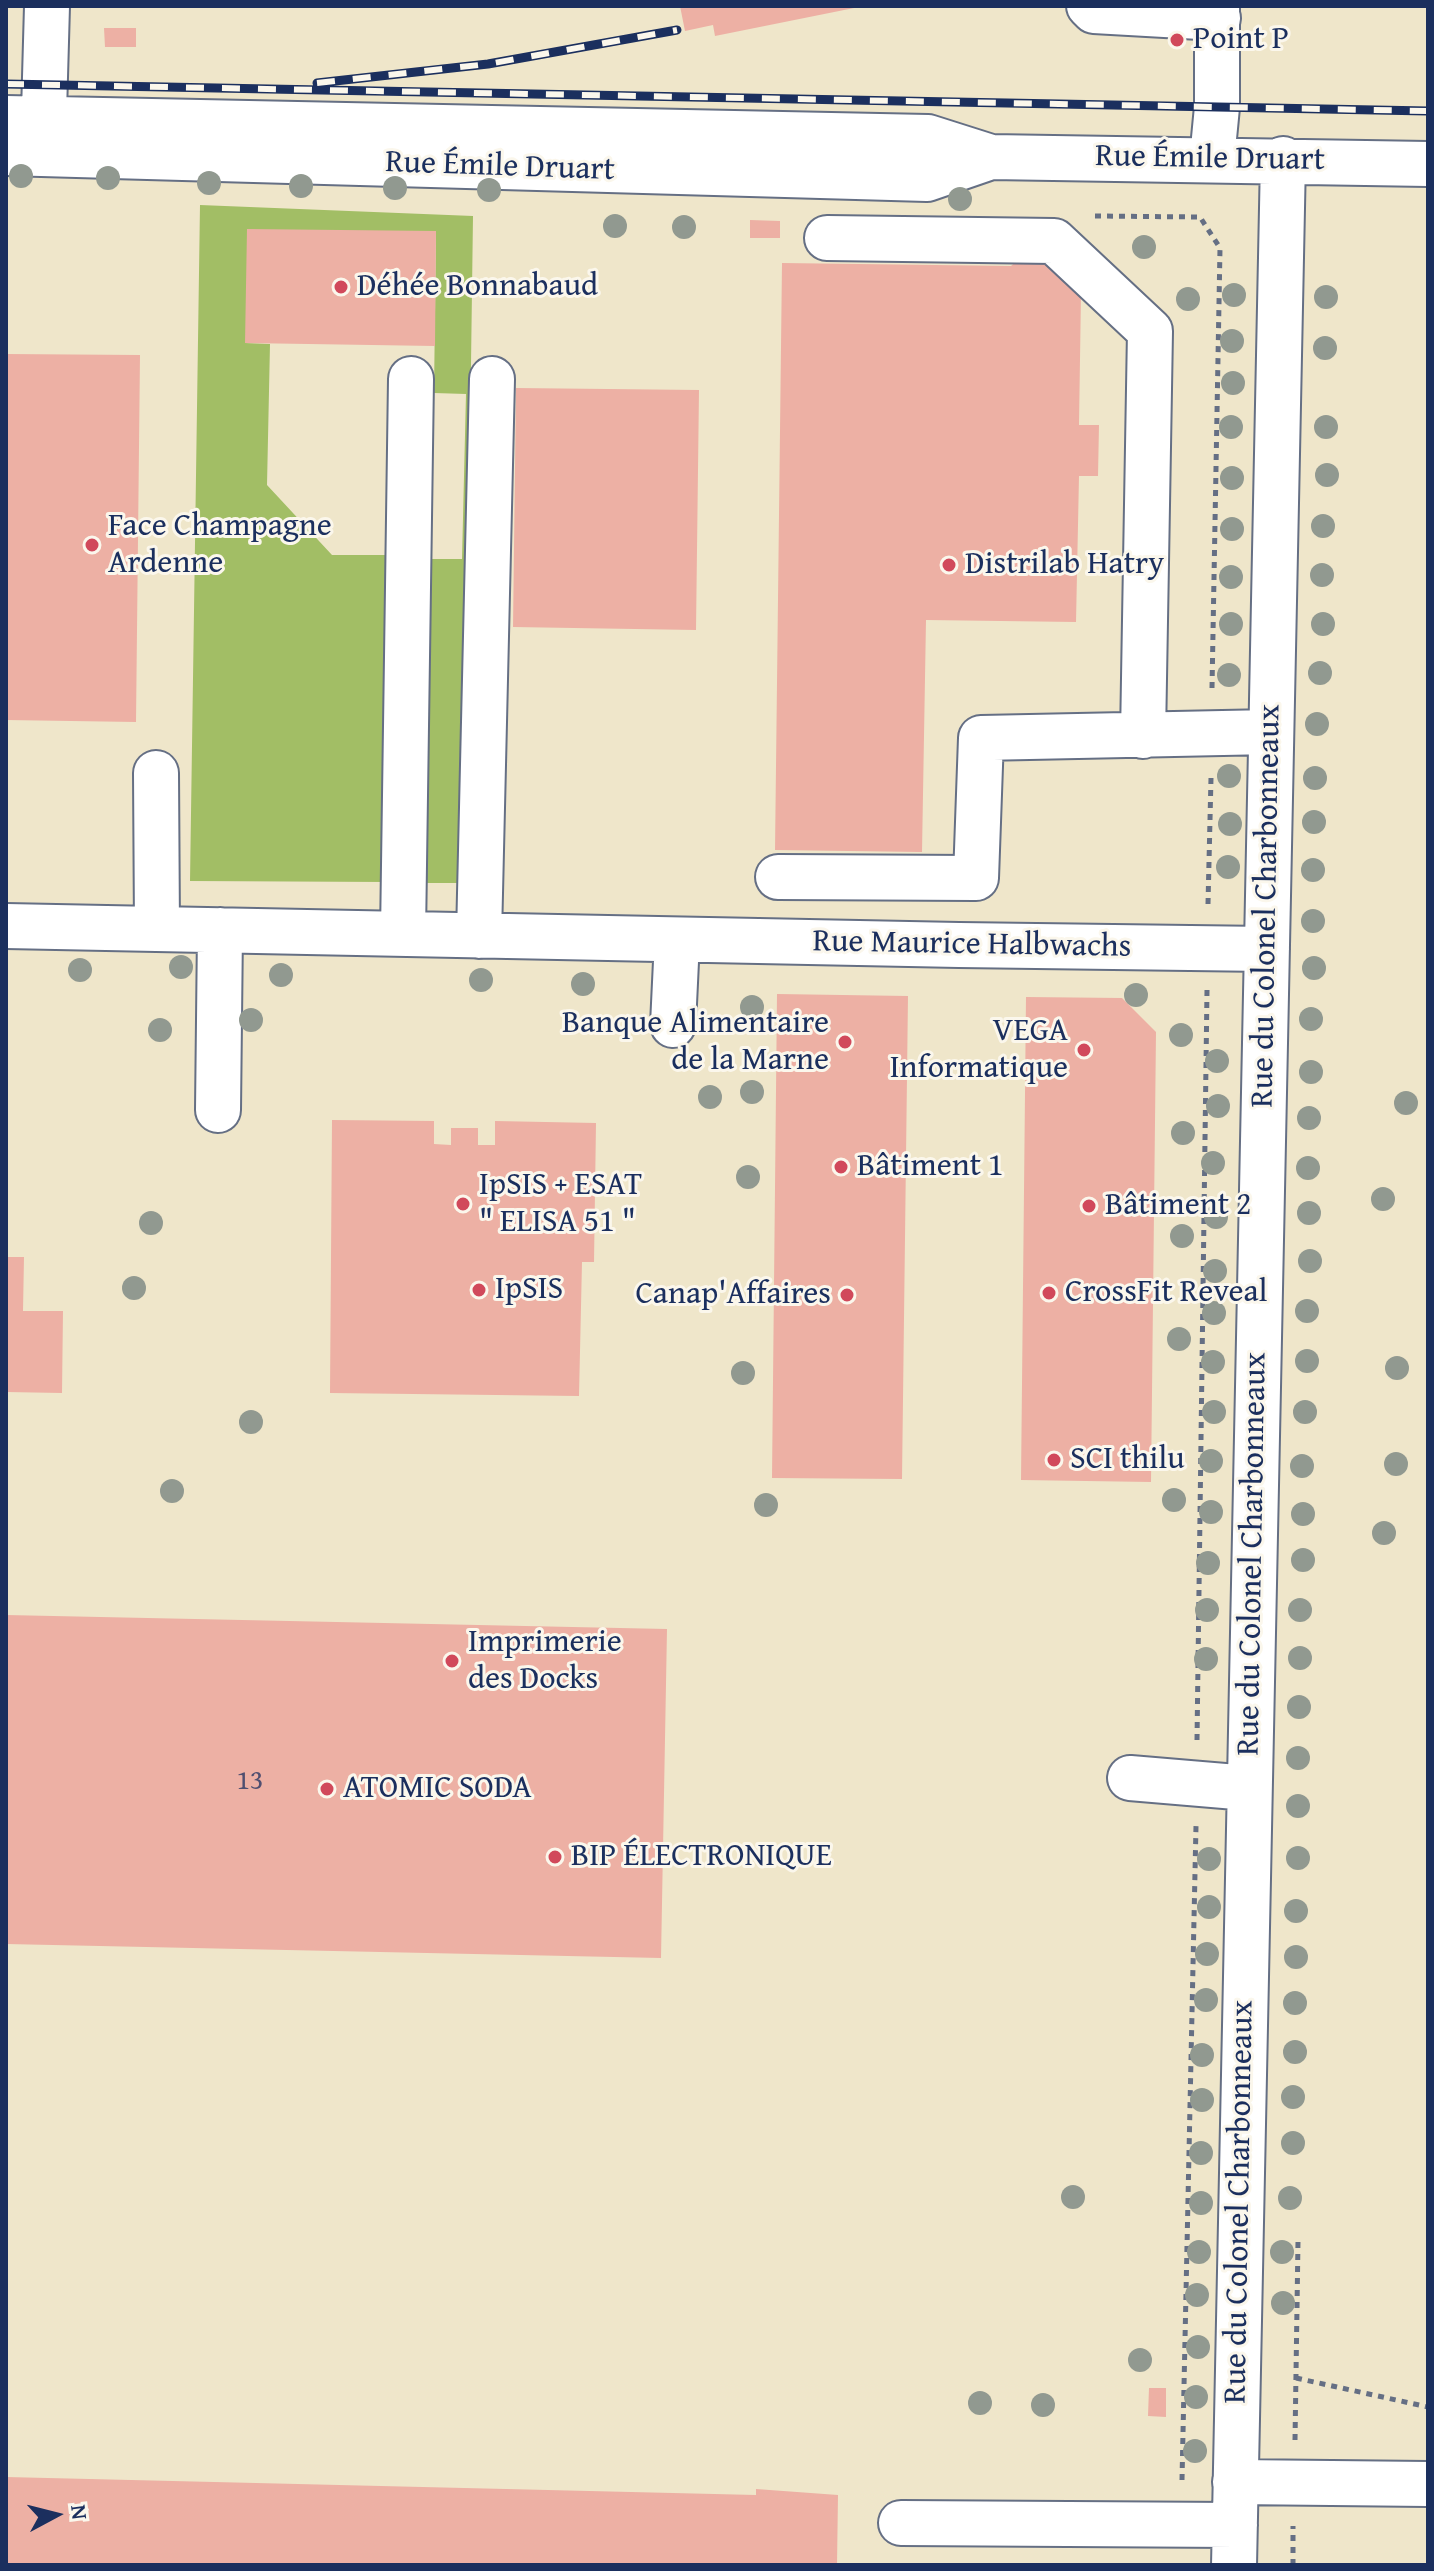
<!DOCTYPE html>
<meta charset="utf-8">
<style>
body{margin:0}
#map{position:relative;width:1434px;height:2571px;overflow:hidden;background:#efe6ca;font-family:"Gentium Book Plus",serif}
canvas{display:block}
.frame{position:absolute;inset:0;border:8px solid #1b2f5e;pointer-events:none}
.north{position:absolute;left:16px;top:2475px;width:80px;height:80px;-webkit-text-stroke:6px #fbf7ec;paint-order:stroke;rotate:83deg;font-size:22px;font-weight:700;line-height:32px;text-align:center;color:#1b2f5e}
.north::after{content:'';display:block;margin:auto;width:28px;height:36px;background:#1b2f5e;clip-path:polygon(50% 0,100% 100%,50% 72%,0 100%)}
</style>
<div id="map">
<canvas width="1434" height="2571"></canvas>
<div class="frame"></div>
<div class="north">N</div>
</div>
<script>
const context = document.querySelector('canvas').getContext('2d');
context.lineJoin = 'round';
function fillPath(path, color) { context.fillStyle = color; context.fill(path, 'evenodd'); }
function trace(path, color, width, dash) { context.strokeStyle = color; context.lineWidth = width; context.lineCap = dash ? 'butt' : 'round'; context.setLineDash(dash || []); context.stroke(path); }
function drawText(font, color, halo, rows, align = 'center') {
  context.font = font + ' "Gentium Book Plus",serif'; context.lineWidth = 6; context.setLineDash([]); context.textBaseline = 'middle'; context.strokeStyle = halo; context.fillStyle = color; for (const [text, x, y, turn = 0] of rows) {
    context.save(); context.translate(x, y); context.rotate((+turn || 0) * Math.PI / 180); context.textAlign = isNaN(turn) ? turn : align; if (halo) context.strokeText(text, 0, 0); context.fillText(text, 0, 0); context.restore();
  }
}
fillPath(new Path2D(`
 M200 205 473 216 464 883H421L428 559H462L466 394 434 393 436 231 245 343 270 344 267 485 332 555H389L387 882 190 881Z`), '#a2be65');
fillPath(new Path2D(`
 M680 6H859V7L715 36 713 25 685 31Z
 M104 28H136V47H105Z
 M750 220 780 221V238H750Z
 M247 229 436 231 435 346 245 343Z
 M1032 247 1081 293 1079 425H1099L1098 476H1079L1076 622 926 620 922 852 775 850 782 263 1011 266Z
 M6 354 140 355 136 722 6 720Z
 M516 388 699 390 696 630 513 627Z
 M777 994 908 996 902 1479 772 1478Z
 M1026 997 1122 998 1156 1032 1151 1482 1021 1480Z
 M332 1120 434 1121V1144L451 1145V1128H478V1145H495V1121L596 1123 594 1262H582L579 1396 330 1393Z
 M6 1257H24L23 1311H63L62 1393 6 1392Z
 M6 1615 667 1629 661 1958 6 1944Z
 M1149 2388H1166V2417L1148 2416Z
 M6 2477 756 2495V2489L838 2495 837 2565H6Z`), '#edb0a4');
const minor = new Path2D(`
 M1089 6 1094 11 1218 18
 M6 118 928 137 991 157 1428 164
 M43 148 47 6
 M6 153 927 179 991 157
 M1212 159 1217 107V6
 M827 238 1054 241 1150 331 1143 736
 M156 773 157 929
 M778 877 976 878 981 738 1271 732
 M6 926 959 945 1267 949
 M403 934 411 379
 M479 936 492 379
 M673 1025 677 940
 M218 1110 220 930
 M1130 1778 1248 1788
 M1235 2482 1428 2484
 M901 2523 1235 2525
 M1234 2565 1283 159`);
trace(minor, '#656f84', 48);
trace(new Path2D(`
 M1095 216 1200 217 1220 248 1212 688
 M1208 904 1211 778
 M1197 1740 1207 990
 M1296 2378 1428 2407
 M1295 2440 1298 2241
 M1182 2480 1196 1826
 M1293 2565V2526`), '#656f84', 5, [6, 6]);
trace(minor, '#fff', 44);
const rail = new Path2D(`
 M317 83 488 64 677 30
 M6 84 1428 111`);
trace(rail, '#1b2f5e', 9);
trace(rail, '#fbf7ec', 6, [18]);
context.fillStyle = '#919990';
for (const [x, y] of [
 [21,176],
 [108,178],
 [209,183],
 [301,186],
 [395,188],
 [489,190],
 [960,199],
 [615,226],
 [684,227],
 [1144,247],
 [1234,295],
 [1326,297],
 [1188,299],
 [1232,341],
 [1325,348],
 [1233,383],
 [1231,427],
 [1326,427],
 [1327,475],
 [1232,478],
 [1323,526],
 [1232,529],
 [1322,575],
 [1231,577],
 [1231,624],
 [1323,624],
 [1320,673],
 [1229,675],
 [1317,724],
 [1229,776],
 [1315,778],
 [1314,822],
 [1230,824],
 [1228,867],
 [1313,870],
 [1313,921],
 [181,967],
 [1314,968],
 [80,970],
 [281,975],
 [481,980],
 [583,984],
 [1136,995],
 [752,1007],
 [1311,1019],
 [251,1020],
 [160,1030],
 [1181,1035],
 [1217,1061],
 [1311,1072],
 [752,1092],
 [710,1097],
 [1406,1103],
 [1218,1106],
 [1309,1118],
 [1183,1133],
 [1213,1163],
 [1308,1168],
 [748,1177],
 [1383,1199],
 [1309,1213],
 [1216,1217],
 [151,1223],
 [1182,1236],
 [1310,1261],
 [1215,1271],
 [134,1288],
 [1307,1311],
 [1214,1313],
 [1179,1339],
 [1307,1361],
 [1213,1362],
 [1397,1368],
 [743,1373],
 [1214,1412],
 [1305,1412],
 [251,1422],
 [1211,1461],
 [1396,1464],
 [1302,1466],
 [172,1491],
 [1174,1500],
 [766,1505],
 [1211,1512],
 [1303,1514],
 [1384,1533],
 [1303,1560],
 [1208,1563],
 [1207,1610],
 [1300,1610],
 [1300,1658],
 [1206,1659],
 [1299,1707],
 [1298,1758],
 [1298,1806],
 [1298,1858],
 [1209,1859],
 [1209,1907],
 [1296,1911],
 [1207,1954],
 [1296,1957],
 [1206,2000],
 [1295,2003],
 [1295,2052],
 [1202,2055],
 [1293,2097],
 [1202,2100],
 [1293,2143],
 [1201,2153],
 [1073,2197],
 [1290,2198],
 [1201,2203],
 [1199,2252],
 [1282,2252],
 [1197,2295],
 [1283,2303],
 [1198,2347],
 [1140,2360],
 [1196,2397],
 [980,2403],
 [1043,2405],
 [1195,2451]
]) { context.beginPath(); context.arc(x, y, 12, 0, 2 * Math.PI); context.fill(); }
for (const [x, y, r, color] of [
 [1177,40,8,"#d1495b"],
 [341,287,8,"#d1495b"],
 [92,545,8,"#d1495b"],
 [949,565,8,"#d1495b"],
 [845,1042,8,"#d1495b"],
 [1084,1050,8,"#d1495b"],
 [841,1167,8,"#d1495b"],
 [463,1204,8,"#d1495b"],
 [1089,1206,8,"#d1495b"],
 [479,1290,8,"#d1495b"],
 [1049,1293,8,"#d1495b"],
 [847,1295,8,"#d1495b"],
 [1054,1460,8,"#d1495b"],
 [452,1661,8,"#d1495b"],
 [327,1789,8,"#d1495b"],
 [555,1857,8,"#d1495b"]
]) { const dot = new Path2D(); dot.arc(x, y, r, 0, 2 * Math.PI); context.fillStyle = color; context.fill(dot); trace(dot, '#fbf7ec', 3); }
drawText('28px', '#504f70', null, [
 ["13",250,1782]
]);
drawText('32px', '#1b2f5e', '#fbf7ec', [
 ["Point P",1193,40],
 ["Déhée Bonnabaud",357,287],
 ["Face Champagne",108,527],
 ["Ardenne",108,564],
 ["Distrilab Hatry",965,565],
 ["Banque Alimentaire",829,1024,"right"],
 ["de la Marne",829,1061,"right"],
 ["VEGA",1068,1032,"right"],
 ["Informatique",1068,1069,"right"],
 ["Bâtiment 1",857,1167],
 ["IpSIS + ESAT",479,1186],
 ["\" ELISA 51 \"",479,1223],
 ["Bâtiment 2",1105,1206],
 ["IpSIS",495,1290],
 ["CrossFit Reveal",1065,1293],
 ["Canap'Affaires",831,1295,"right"],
 ["SCI thilu",1070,1460],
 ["Imprimerie",468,1643],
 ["des Docks",468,1680],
 ["ATOMIC SODA",343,1789],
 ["BIP ÉLECTRONIQUE",571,1857]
], 'left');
drawText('32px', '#1b2f5e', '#fbf7ec', [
 ["Rue Émile Druart",1210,159,1],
 ["Rue Émile Druart",500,167,2],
 ["Rue du Colonel Charbonneaux",1267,906,-89],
 ["Rue Maurice Halbwachs",972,945,1],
 ["Rue du Colonel Charbonneaux",1253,1554,-89],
 ["Rue du Colonel Charbonneaux",1240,2202,-89]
]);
</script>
